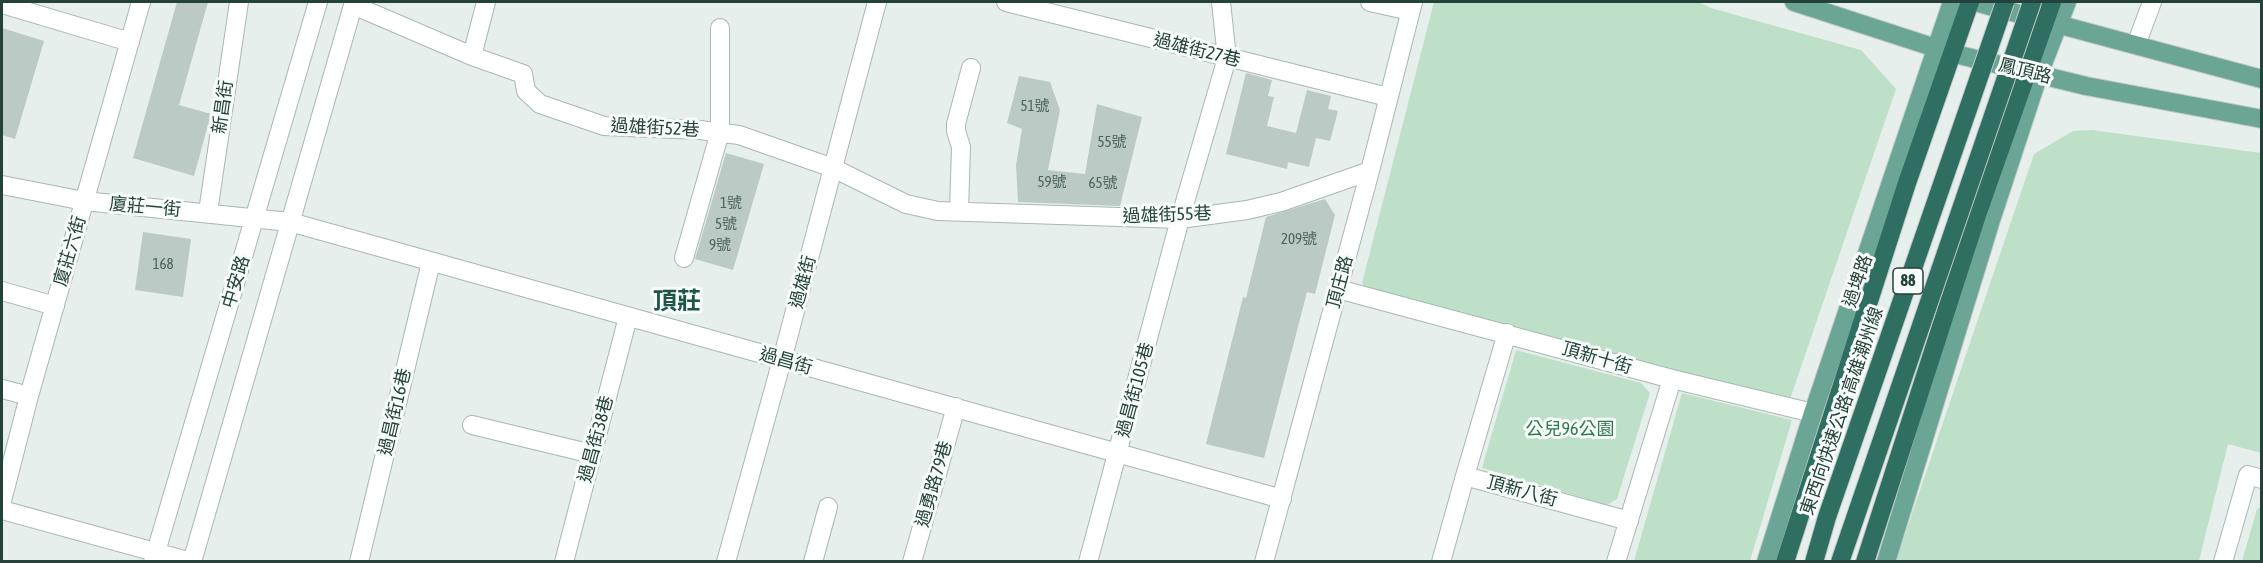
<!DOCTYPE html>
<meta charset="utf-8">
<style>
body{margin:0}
#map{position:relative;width:2263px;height:563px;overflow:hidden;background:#e6efeb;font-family:"Asap Condensed",sans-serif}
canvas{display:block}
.frame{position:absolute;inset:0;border:3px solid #24423a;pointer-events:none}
</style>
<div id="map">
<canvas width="2263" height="563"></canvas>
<div class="frame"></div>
</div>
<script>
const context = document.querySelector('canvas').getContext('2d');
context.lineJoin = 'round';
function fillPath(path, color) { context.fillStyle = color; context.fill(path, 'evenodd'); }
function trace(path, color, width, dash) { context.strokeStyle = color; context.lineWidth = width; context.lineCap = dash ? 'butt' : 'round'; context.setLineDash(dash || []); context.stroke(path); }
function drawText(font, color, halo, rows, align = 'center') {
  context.font = font + ' "Asap Condensed","Noto Sans TC",sans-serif'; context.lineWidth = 6; context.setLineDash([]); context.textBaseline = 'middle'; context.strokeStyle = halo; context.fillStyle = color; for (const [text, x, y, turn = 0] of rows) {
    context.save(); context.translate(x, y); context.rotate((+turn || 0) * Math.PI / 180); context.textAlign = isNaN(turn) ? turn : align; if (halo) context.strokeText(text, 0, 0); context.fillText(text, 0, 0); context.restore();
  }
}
fillPath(new Path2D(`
 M1434 2H1699L1711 8 1861 50 1896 89 1788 405 1372 296 1362 283Z
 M2092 130 2261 153V453L2228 444 2199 561H1896L2034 154 2073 131Z
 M1516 350 1641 383 1650 393 1617 499 1607 505 1482 468Z
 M1682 393 1792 420 1750 561H1634Z
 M2261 507V561H2242L2257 509Z`), '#bfe0c8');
fillPath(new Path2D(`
 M177 2H208L179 105 211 114 194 176 133 158Z
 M2 28 44 41 15 139 2 135Z
 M1246 73 1272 80 1268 96 1274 97 1267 126 1296 133 1307 90 1331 96 1328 109 1338 111 1330 141 1316 138 1309 167 1288 162 1287 169 1226 154Z
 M1019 76 1050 82 1060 110 1048 170 1085 174 1097 104 1142 117 1120 206 1018 202 1016 165 1022 129 1007 123Z
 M726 153 764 164 733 270 695 259Z
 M1325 199 1335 215 1315 294 1307 292 1264 458 1206 444 1243 297 1246 298 1266 217Z
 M143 232 191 239 183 297 135 290Z`), '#bbcac4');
const minor = new Path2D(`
 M1006 2 1388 97
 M1370 2 1410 11
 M2 4 130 42
 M353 5 472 56 486 2
 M2136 45 2152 2
 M472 56 523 74 526 91 540 104 604 126 700 130 739 135 833 168 906 204 938 211 1180 219 1247 210 1281 202 1370 171
 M2 185 84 201 290 222 1282 499
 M959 211 961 147 956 131V124L971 68
 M208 212 239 2
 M684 258 720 132V28
 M1338 289 1672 379 1616 562
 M2 291 55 306
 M1672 379 1813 413
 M2 389 29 396
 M472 425 592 454
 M1465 476 1507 333
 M2 501 29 396 141 2
 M2 510 191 562
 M153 562 318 2
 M192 562 354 2
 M359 562 431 262
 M564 562 628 317
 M726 562 782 360 877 2
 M813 562 828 507
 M912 562 956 407
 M1088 562 1180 219 1227 58 1221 2
 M1264 562 1370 171 1413 2
 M1441 562 1465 476 1629 521
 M2223 562 2248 475 2262 479`);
const major = new Path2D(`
 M1794 2 1951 53 2086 86 2262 119
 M1975 2 2262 79
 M1766 562 1813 413 1952 2
 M1886 562 1991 220 2039 74 2067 2`);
const highway = new Path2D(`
 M1785 562 1907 183 1970 2
 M1865 562 1977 215 2052 2`);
trace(minor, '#a8b8b2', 20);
trace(major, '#c2cac8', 20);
trace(highway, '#c2cac8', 20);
trace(minor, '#fff', 18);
trace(major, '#6aa596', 18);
trace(highway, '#2f6f62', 18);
const highwayBridge = new Path2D(`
 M1814 562 1827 517 2005 2
 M1840 562 2032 2`);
trace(highwayBridge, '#c2cac8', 20, []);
trace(highwayBridge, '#2f6f62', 18);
drawText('15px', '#4a645c', null, [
 ["51號",1035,106],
 ["55號",1112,142],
 ["59號",1052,182],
 ["65號",1103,183],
 ["1號",731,203],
 ["5號",726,224],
 ["209號",1299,239],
 ["9號",720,245],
 ["168",163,264]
]);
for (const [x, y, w] of [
 [1908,281,30]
]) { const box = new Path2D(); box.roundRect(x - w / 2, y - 13, w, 26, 4.5); context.fillStyle = '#f7fbf9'; context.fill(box); trace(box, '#24423a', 1.5); }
drawText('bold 16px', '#24423a', null, [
 ["88",1908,281]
]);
drawText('18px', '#24423a', '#f7fbf9', [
 ["過雄街27巷",1197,50,14],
 ["鳳頂路",2025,71,14],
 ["新昌街",223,107,-82],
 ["過雄街52巷",655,128,3],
 ["廈莊一街",145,207,5],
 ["過雄街55巷",1167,215,-2],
 ["廈莊六街",70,251,-74],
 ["過埤路",1858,281,-71],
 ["中安路",236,282,-73],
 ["過雄街",803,282,-75],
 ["頂庄路",1340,282,-75],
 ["頂新十街",1597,358,16],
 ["過昌街",786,361,16],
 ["過昌街105巷",1135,390,-75],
 ["東西向快速公路 高雄潮州線",1842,411,-71],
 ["過昌街16巷",395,412,-77],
 ["過昌街38巷",596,439,-75],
 ["過勇路79巷",934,484,-74],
 ["頂新八街",1522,491,15]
]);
drawText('18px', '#2d7a4b', '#f7fbf9', [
 ["公兒96公園",1570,429]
]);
drawText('bold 24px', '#1f5548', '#f7fbf9', [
 ["頂莊",677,301]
]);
</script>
